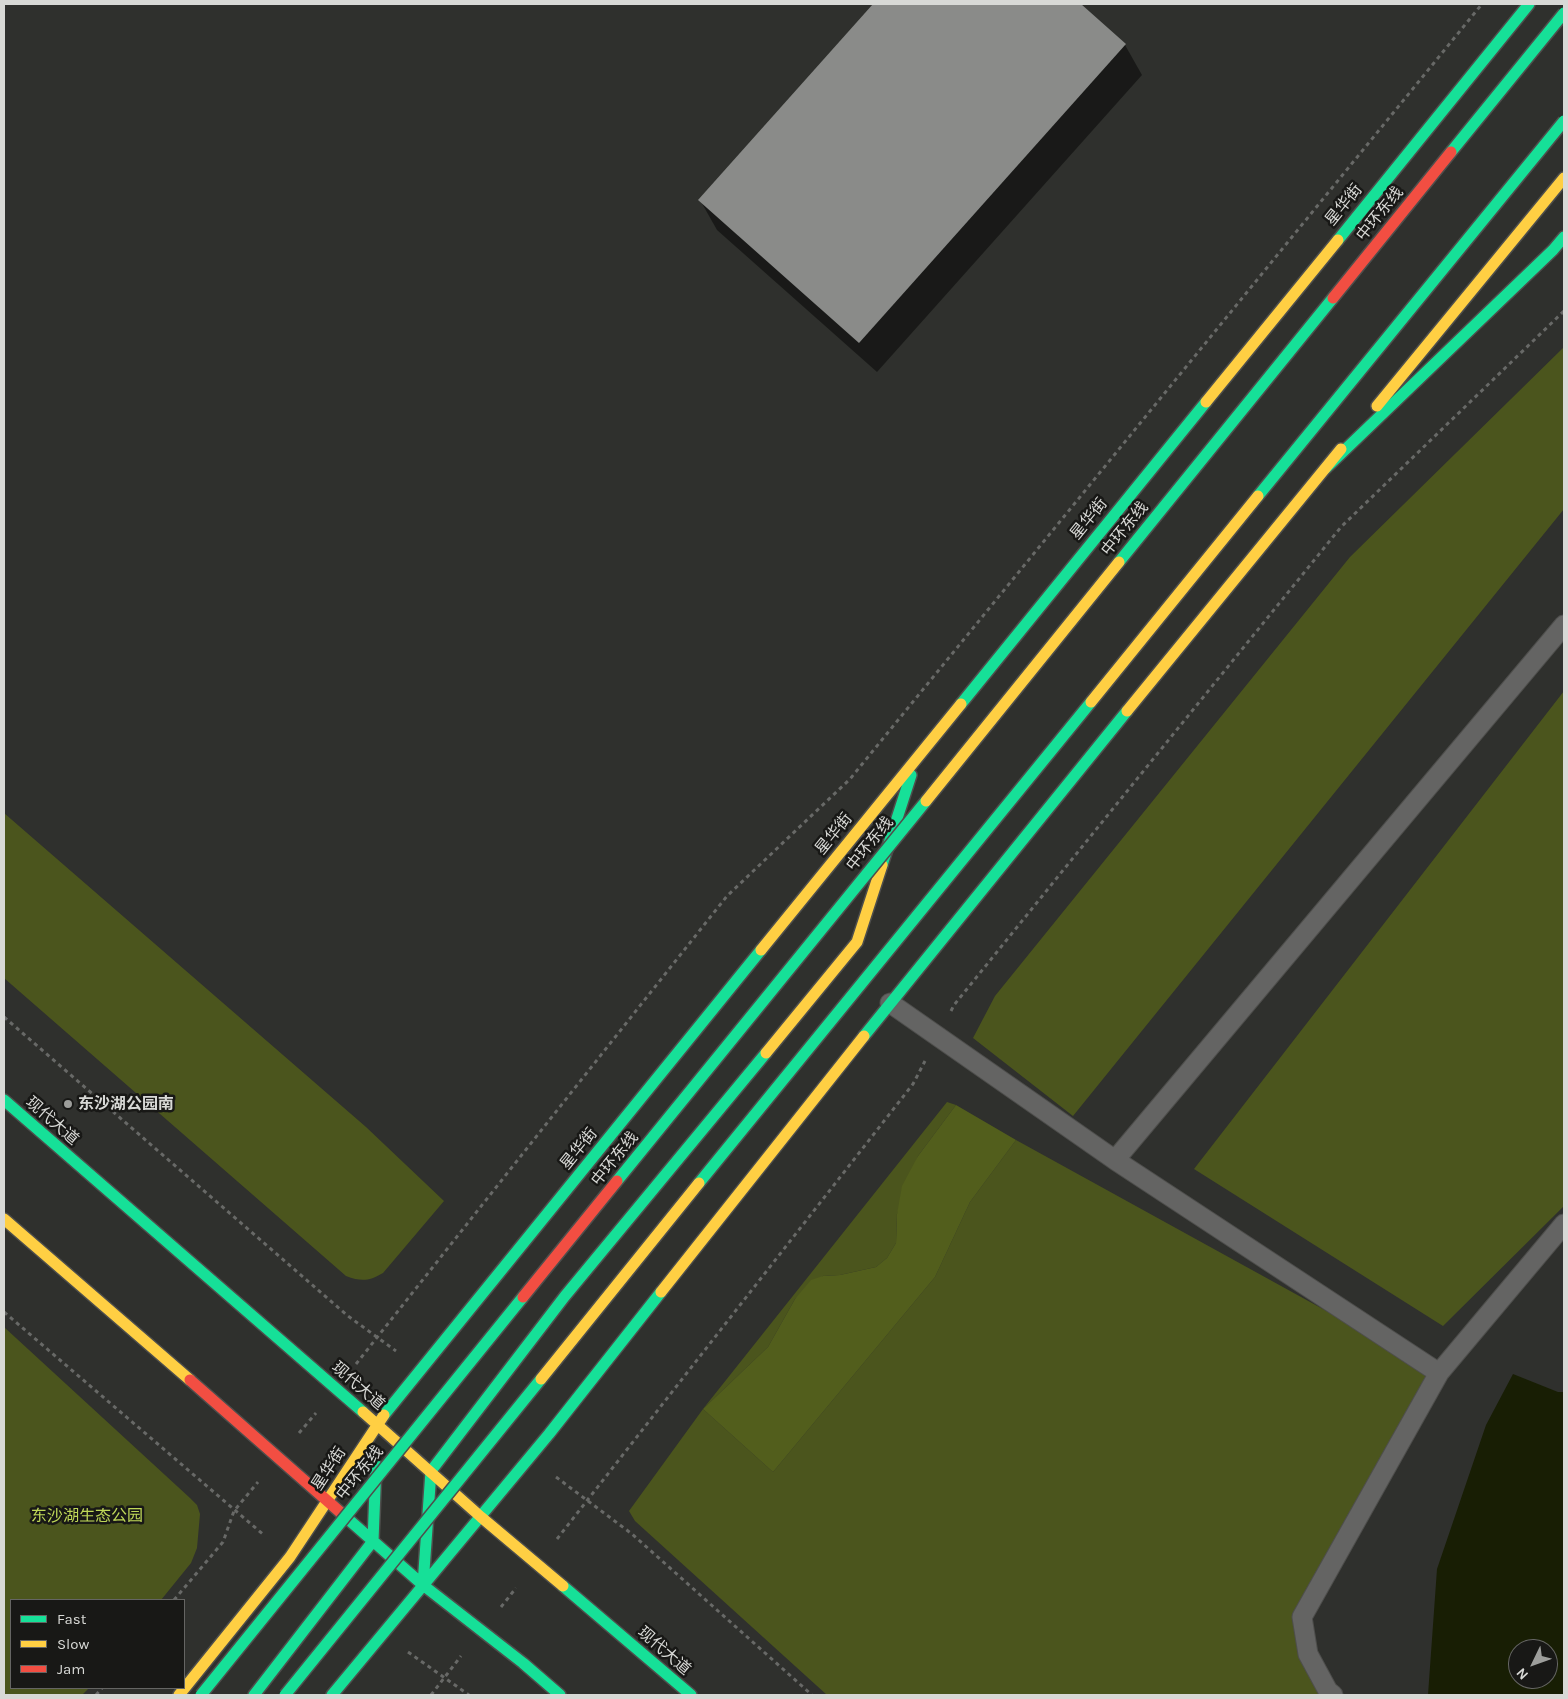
<!DOCTYPE html>
<meta charset="utf-8">
<style>
body{margin:0}
#map{position:relative;width:1568px;height:1699px;overflow:hidden;background:#2f302d;font-family:Karla,sans-serif}
canvas{display:block}
.frame{position:absolute;inset:0;border:5px solid #d8d9d6;pointer-events:none}
.legend{position:absolute;left:10px;top:1599px;width:175px;height:90px;box-sizing:border-box;background:#181816;border:1px solid #656563;margin:0;padding:6px 9px;list-style:none;font-size:15px;color:#d8d9d6}
.legend li{display:flex;align-items:center;gap:10px;height:25px}
.legend b{width:25px;border:1px solid #656563}
.north{position:absolute;left:1508px;top:1639px;width:50px;height:50px;box-sizing:border-box;background:#181816;border:1px solid #656563;border-radius:50%;rotate:228deg;font-size:14px;font-weight:700;line-height:20px;text-align:center;color:#d8d9d6}
.north::after{content:'';display:block;margin:auto;width:18px;height:22px;background:#9d9e9b;clip-path:polygon(50% 0,100% 100%,50% 72%,0 100%)}
</style>
<div id="map">
<canvas width="1568" height="1699"></canvas>
<div class="frame"></div>
<ul class="legend">
<li><b style="height:6px;background:#16e098"></b>Fast</li>
<li><b style="height:6px;background:#ffcf43"></b>Slow</li>
<li><b style="height:6px;background:#f24e42"></b>Jam</li>
</ul>
<div class="north">N</div>
</div>
<script>
const context = document.querySelector('canvas').getContext('2d');
context.lineJoin = 'round';
function fillPath(path, color) { context.fillStyle = color; context.fill(path, 'evenodd'); }
function trace(path, color, width, dash) { context.strokeStyle = color; context.lineWidth = width; context.lineCap = dash ? 'butt' : 'round'; context.setLineDash(dash || []); context.stroke(path); }
function drawText(font, color, halo, rows, align = 'center') {
  context.font = font + ' Karla,"Noto Sans SC",sans-serif'; context.lineWidth = 5; context.setLineDash([]); context.textBaseline = 'middle'; context.strokeStyle = halo; context.fillStyle = color; for (const [text, x, y, turn = 0] of rows) {
    context.save(); context.translate(x, y); context.rotate((+turn || 0) * Math.PI / 180); context.textAlign = isNaN(turn) ? turn : align; if (halo) context.strokeText(text, 0, 0); context.fillText(text, 0, 0); context.restore();
  }
}
fillPath(new Path2D(`
 M1564 347V509L1073 1116 973 1038 995 996 1350 557Z
 M1564 691V1206L1443 1326 1194 1169Z
 M4 813 366 1127 444 1201 383 1273C369 1281 362 1282 346 1276L4 978Z
 M947 1102 956 1105 918 1156 897 1214 896 1243 887 1258 876 1267 840 1275 823 1276 795 1299 768 1347 703 1409 773 1472 935 1277 970 1202 1016 1140 1439 1373 1303 1617 1333 1695H827L635 1521 629 1511 703 1409Z
 M4 1327 190 1498 197 1505 200 1514 197 1548 191 1563 161 1600H11V1688H89L82 1695H4Z`), '#4b551d');
fillPath(new Path2D(`
 M956 1105 1016 1140 970 1202 935 1277 773 1472 703 1409 768 1347 795 1299 811 1280 823 1276 840 1275 876 1267 887 1258 896 1243 897 1214 902 1186 918 1156Z`), '#525e1c');
fillPath(new Path2D(`
 M1513 1374 1558 1392H1564V1695H1428L1437 1569 1486 1425ZM1518 1649H1548V1679H1518Z`), '#181e04');
fillPath(new Path2D(`
 M875 4H1079L1125 45 1142 75 877 372 717 230 700 200Z`), '#0007');
fillPath(new Path2D(`
 M873 4H1081L1126 44 859 343 698 200Z`), '#8a8b89');
const lane = new Path2D(`
 M890 1003 1115 1160 1439 1373
 M1115 1160 1564 625
 M1333 1695 1328 1691 1308 1654 1302 1617 1439 1373 1564 1224`);
const fast = new Path2D(`
 M1338 240 1529 4
 M1326 468 1553 250 1564 237
 M961 704 1206 402
 M882 865 911 775
 M864 1036 1127 711
 M4 1100 363 1412
 M384 1415 761 950
 M340 1512 423 1585 523 1663 560 1695
 M423 1585 431 1471 565 1296 766 1053
 M563 1586 691 1695
 M254 1695 373 1541 376 1465
 M332 1695 549 1434 661 1292`);
const slow = new Path2D(`
 M1206 402 1338 240
 M1377 406 1564 178
 M1127 711 1341 449
 M761 950 961 704
 M766 1053 857 942 882 865
 M4 1219 190 1380
 M661 1292 864 1036
 M363 1412 481 1517 563 1586
 M179 1695 290 1557 384 1415`);
const jam = new Path2D(`
 M190 1380 340 1512`);
trace(lane, '#4e4e4c', 21);
trace(fast, '#4e4e4c', 14);
trace(slow, '#4e4e4c', 14);
trace(jam, '#4e4e4c', 14);
trace(new Path2D(`
 M951 1011 954 1005 1341 527 1564 311
 M4 1017 348 1316 396 1351
 M4 1312 265 1536
 M356 1364 727 896 850 779 1482 4
 M299 1433 316 1413
 M556 1477 632 1534 812 1695
 M557 1539 913 1084 925 1061
 M174 1600 223 1542 234 1511 258 1482
 M501 1607 516 1588
 M408 1652 469 1695
 M96 1695 102 1688
 M431 1695 461 1656`), '#686967', 3, [4, 4]);
trace(lane, '#646463', 19);
trace(fast, '#16e098', 11);
trace(slow, '#ffcf43', 11);
trace(jam, '#f24e42', 11);
const fastBridge = new Path2D(`
 M1451 152 1564 13
 M1258 496 1564 121
 M1119 562 1333 298
 M617 1181 926 801
 M699 1183 1091 702
 M201 1695 523 1297
 M285 1695 541 1379`);
const slowBridge = new Path2D(`
 M1091 702 1258 496
 M926 801 1119 562
 M541 1379 699 1183`);
const jamBridge = new Path2D(`
 M1333 298 1451 152
 M523 1297 617 1181`);
trace(fastBridge, '#4e4e4c', 14, []);
trace(slowBridge, '#4e4e4c', 14, []);
trace(jamBridge, '#4e4e4c', 14, []);
trace(fastBridge, '#16e098', 11);
trace(slowBridge, '#ffcf43', 11);
trace(jamBridge, '#f24e42', 11);
for (const [x, y, r, color] of [
 [68,1104,5,"#9d9e9b"]
]) { const dot = new Path2D(); dot.arc(x, y, r, 0, 2 * Math.PI); context.fillStyle = color; context.fill(dot); trace(dot, '#181816', 2); }
drawText('16px', '#d8d9d6', '#181816', [
 ["星华街",1344,205,-51],
 ["中环东线",1380,214,-51],
 ["星华街",1089,519,-51],
 ["中环东线",1125,529,-51],
 ["星华街",834,834,-51],
 ["中环东线",870,844,-51],
 ["现代大道",52,1121,41],
 ["星华街",579,1149,-51],
 ["中环东线",615,1159,-51],
 ["现代大道",358,1386,41],
 ["星华街",329,1469,-57],
 ["中环东线",360,1473,-51],
 ["现代大道",664,1651,41]
]);
drawText('bold 16px', '#d8d9d6', '#181816', [
 ["东沙湖公园南",78,1104]
], 'left');
drawText('16px', '#bfd858', '#181816', [
 ["东沙湖生态公园",87,1516]
]);
</script>
